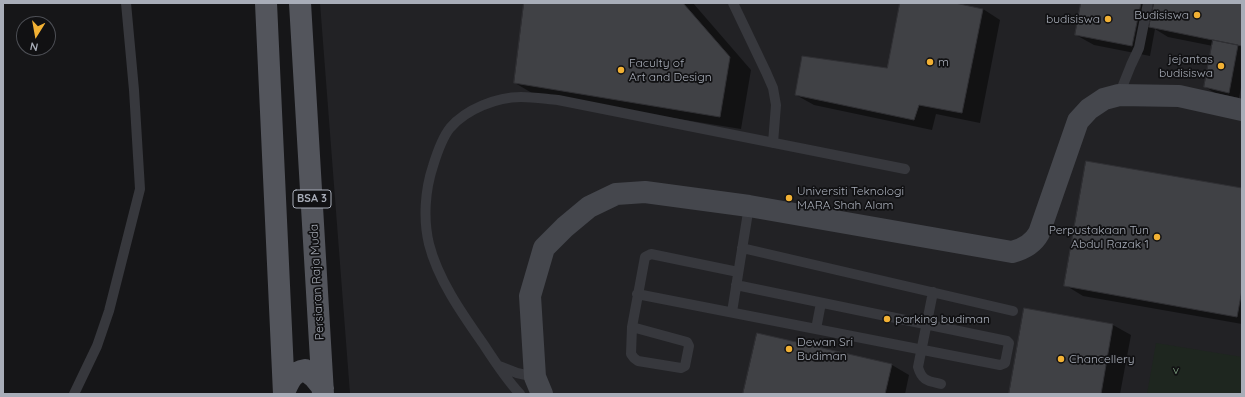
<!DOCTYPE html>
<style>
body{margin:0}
#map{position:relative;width:1245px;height:397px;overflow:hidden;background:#161618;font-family:Quicksand,sans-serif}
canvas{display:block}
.frame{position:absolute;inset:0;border:4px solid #a8adb8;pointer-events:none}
.north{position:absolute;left:16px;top:16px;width:40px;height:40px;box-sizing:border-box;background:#111113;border:1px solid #4d4f55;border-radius:50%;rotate:191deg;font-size:11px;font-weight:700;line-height:16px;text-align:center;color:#a8adb8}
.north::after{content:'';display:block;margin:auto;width:14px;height:18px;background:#f2b134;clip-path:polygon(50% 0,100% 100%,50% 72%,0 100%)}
</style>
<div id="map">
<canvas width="1245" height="397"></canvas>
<div class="frame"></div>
<div class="north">N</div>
</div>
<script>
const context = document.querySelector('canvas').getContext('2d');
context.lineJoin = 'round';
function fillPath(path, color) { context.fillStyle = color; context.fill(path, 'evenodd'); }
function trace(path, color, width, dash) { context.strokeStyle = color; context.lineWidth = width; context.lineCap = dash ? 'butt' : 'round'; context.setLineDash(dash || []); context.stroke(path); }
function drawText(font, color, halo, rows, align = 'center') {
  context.font = font + ' Quicksand,sans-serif'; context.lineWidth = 3.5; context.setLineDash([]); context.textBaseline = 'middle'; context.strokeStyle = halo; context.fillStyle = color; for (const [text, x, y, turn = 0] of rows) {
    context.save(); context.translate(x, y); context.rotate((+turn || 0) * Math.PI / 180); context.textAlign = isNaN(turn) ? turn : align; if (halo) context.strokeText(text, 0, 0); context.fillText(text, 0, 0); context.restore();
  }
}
fillPath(new Path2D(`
 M320 3H1242V394H350Z`), '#222225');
fillPath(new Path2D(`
 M1156 343 1242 357V394H1147Z`), '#1e261f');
fillPath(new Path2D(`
 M525 3H693L751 70 741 129 537 96 515 83Z
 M901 3H950L983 9 1000 20 980 123 936 114 932 130 814 105 796 95 888 69Z
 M1082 3H1242V82L1239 98 1215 93 1205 87 1213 46 1168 37 1155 29 1150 56 1094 45 1076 35Z
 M1242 189V324L1083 296 1065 285Z
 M1025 309 1113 325 1131 335 1120 394H1010Z
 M892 365 909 375 905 394H744Z`), '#0007');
const building = new Path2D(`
 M524 3H683L730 57 720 117 514 83Z
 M900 3H955L983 9 962 113 919 105 914 120 795 95 802 56 887 68Z
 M1081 3H1141L1132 46 1075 35Z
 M1154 3H1242V46L1149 27Z
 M1213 40 1238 45 1229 93 1204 87Z
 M1086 161 1242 188V290L1237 317 1064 286Z
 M1024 308 1113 324 1101 394H1009Z
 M757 333 892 364 885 394H743Z`);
fillPath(building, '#404145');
trace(building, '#303034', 1);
trace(new Path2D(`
 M733 3 766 72 773 88 776 105 773 143
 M1119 95 1131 65 1139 48 1148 3
 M742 248 1013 311
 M933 292 918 367C922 381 928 381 941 384
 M637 294 1000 365 1005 363 1009 343 1007 341 736 285
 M732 312 749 206
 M632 327 631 354 634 358 638 361 681 368 685 366 689 346 687 342 632 327 645 257 651 254 738 272
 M816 329 821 303
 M499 366 517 373 535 377
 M74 394 97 346 109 311 140 189 134 90 126 3
 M520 394C506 379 495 362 484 345 463 315 438 280 429 244 423 219 425 190 433 166 437 153 442 138 450 128 466 109 497 97 521 97 533 97 546 99 558 100L905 169`), '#37383d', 10);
trace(new Path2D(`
 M542 394 535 377 530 296 544 248 565 227 589 207 616 194 645 192 749 206 1012 252C1024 249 1033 244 1039 233L1078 121 1089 109 1104 99 1119 95 1179 96 1242 110`), '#45474d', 22);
trace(new Path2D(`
 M266 3 284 394
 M300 3 323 394
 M284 392C289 382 292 372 305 370L314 377 323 388`), '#53555c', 22);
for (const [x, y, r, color] of [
 [1197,15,4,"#f2b134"],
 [1108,19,4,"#f2b134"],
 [930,62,4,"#f2b134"],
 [1221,66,4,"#f2b134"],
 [621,70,4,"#f2b134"],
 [789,198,4,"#f2b134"],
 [1157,237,4,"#f2b134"],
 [887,319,4,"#f2b134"],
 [789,349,4,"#f2b134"],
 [1061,359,4,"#f2b134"]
]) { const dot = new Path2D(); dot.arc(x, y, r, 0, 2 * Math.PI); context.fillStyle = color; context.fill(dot); trace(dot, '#111113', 1.5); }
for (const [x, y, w] of [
 [312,199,38]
]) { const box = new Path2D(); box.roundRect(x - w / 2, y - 9, w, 18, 3); context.fillStyle = '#111113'; context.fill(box); trace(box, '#a8adb8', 1); }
drawText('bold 11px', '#a8adb8', null, [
 ["BSA 3",312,199]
]);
drawText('12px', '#a8adb8', '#111113', [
 ["Budisiswa",1189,15,"right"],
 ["budisiswa",1100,19,"right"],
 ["jejantas",1213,59,"right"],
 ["budisiswa",1213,73,"right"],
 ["m",938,62],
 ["Faculty of",629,63],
 ["Art and Design",629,77],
 ["Universiti Teknologi",797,191],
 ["MARA Shah Alam",797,205],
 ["Perpustakaan Tun",1149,230,"right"],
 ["Abdul Razak 1",1149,244,"right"],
 ["parking budiman",895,319],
 ["Dewan Sri",797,342],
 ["Budiman",797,356],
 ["Chancellery",1069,359]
], 'left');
drawText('12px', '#a8adb8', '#111113', [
 ["Persiaran Raja Muda",317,282,-93]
]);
drawText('12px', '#7fa381', '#111113', [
 ["v",1176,370]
]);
</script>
